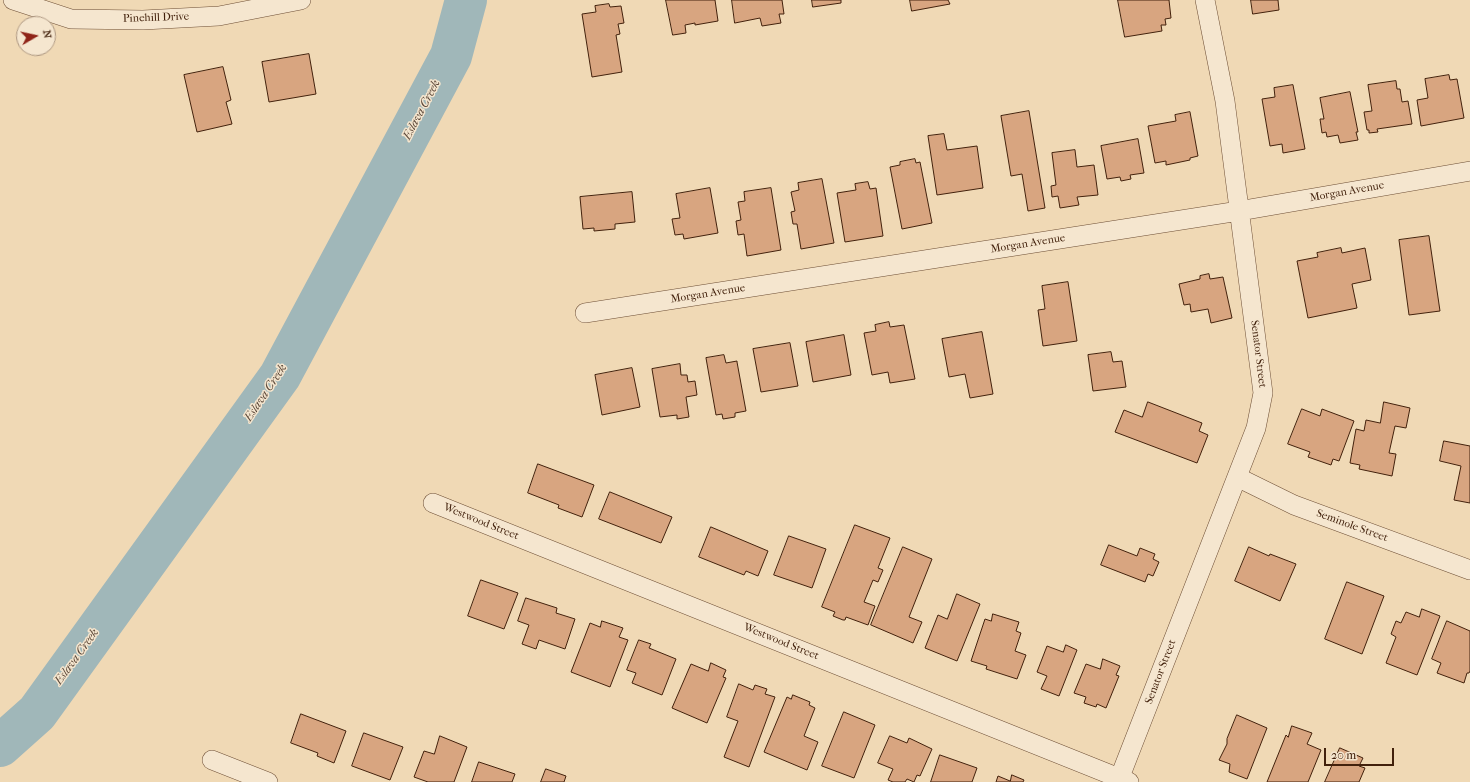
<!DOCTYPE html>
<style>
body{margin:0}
#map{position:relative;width:1470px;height:782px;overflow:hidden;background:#f0d9b5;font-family:"IM FELL French Canon",serif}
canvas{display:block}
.north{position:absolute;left:16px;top:16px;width:40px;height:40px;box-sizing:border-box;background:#f5e6cf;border:1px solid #ad9781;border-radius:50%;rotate:81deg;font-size:11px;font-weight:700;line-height:16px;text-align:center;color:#42210c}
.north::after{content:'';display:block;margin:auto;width:14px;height:18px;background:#8f2418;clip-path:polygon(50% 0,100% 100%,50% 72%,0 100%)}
.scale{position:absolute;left:1324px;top:748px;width:70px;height:18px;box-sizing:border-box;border:2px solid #42210c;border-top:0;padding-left:5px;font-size:12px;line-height:14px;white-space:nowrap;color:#42210c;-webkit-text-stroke:3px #f5e6cf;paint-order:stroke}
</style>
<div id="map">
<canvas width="1470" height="782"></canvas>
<div class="north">N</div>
<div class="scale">20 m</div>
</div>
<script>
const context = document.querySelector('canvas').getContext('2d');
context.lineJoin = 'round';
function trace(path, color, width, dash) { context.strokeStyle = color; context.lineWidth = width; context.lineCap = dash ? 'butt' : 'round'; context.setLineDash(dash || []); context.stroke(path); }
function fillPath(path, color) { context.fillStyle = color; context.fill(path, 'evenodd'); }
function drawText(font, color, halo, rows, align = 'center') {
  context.font = font + ' "IM FELL French Canon",serif'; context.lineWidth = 3; context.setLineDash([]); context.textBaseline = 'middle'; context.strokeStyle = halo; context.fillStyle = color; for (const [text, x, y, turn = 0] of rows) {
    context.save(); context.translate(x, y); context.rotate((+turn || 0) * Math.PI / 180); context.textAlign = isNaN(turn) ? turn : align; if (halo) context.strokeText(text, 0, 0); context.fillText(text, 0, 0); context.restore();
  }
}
trace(new Path2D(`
 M0 746 37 713 280 376 451 56 466 0`), '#a0b7b9', 42);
const building = new Path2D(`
 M666 0H715L718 21 695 25V23L685 25 686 33 673 35Z
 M732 0H782L784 14H779L781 23 762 26 760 18 735 23Z
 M812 0H841V3L813 7Z
 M910 0H948L950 4 912 11Z
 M1118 0H1169L1171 18 1165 19 1166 25H1161L1162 31 1125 37Z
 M1251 0H1278L1279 10 1253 14Z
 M609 4 610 7 621 6 624 23 618 24 620 34 616 35 622 72 592 77 582 14 596 12 595 6Z
 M309 54 316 94 269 102 262 62Z
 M223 67 231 100 226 102 232 124 197 132 184 75Z
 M1449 75 1450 80 1457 79 1464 118 1421 126 1417 100 1428 98 1425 79Z
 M1396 81 1397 89H1400L1402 102 1408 101 1412 124 1377 129 1378 132 1369 133V130H1367L1364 112 1372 111 1368 85Z
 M1293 85 1305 149 1283 153 1282 144 1270 146 1262 99 1275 97 1274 88Z
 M1350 92 1358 132H1356L1358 140 1340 143 1338 135 1327 137 1326 132 1322 133 1320 119H1324L1320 98Z
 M1029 111 1045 208 1028 211 1022 174 1011 176 1001 116Z
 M1190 112 1198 156 1190 158V160L1166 165V161L1155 163 1148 126 1176 121 1175 115Z
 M944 134 947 150 977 146 983 188 937 195 928 136Z
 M1138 139 1144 173 1130 175 1131 179 1121 181 1120 177 1107 179 1101 146Z
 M1075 150 1077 167 1094 165 1098 195 1077 197 1079 205 1060 208 1058 196 1052 197 1051 186 1056 185 1052 153Z
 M915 159 916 163 920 162 932 223 902 229 890 167 900 165V162Z
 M822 179 834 243 801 249 797 224H793L791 212 795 211 791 192 799 190 798 183Z
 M868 182 870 189 876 188 883 236 845 242 837 193 856 190 855 184Z
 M710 188 718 233 684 239 683 234 675 235 672 219 680 218 676 194Z
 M771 188 781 250 747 256 744 234 738 235 736 221 741 220 738 202 745 201 744 192Z
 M632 192 635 222 615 224V229L594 231V228L583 229 580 197Z
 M1429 236 1440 311 1409 315 1399 240Z
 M1341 248 1342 253 1365 248 1371 280 1352 284 1357 308 1308 318 1297 261 1318 257 1317 253Z
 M1209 274 1210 279 1223 277 1232 318 1211 323 1208 309 1191 312 1190 304 1184 305 1179 284 1200 279V276Z
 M1068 282 1077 341 1043 346 1038 310 1045 309 1042 286Z
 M889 322 890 327 904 325 915 379 890 383 888 372 872 375 864 333 876 331 875 325Z
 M982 332 993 394 970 398 965 374 949 377 942 339Z
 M844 335 851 375 813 382 806 342Z
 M790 343 798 386 761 392 753 349Z
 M1111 352 1113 362 1122 361 1126 387 1093 391 1088 355Z
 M724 355 726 363 737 361V362L746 411 735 413V417L723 419 722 414 716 415 706 358Z
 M680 364 681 375H687L688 382 695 381 697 395 686 397 689 417 677 419V415L660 417 652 369Z
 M632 368 640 407 602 415 595 375Z
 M1148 402 1202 423 1199 431 1208 435 1197 463 1115 432 1124 410 1142 417Z
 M1384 402 1410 408 1406 428 1395 426 1389 453 1396 454 1392 476 1359 469 1360 465 1350 463 1356 429 1364 431 1366 420 1380 423Z
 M1302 409 1320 416 1322 409 1354 421 1339 461 1333 459 1331 465 1308 457 1310 452 1288 444Z
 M1444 441 1470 446V503L1454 500 1461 466 1440 461Z
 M538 464 594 485 582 517 558 508 559 505 528 493Z
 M610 492 672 517 661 543 599 519Z
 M855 525 890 538 878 568 883 570 878 582 873 580 864 602 875 606 868 625 846 617 845 620H843L833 616 835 612 822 607Z
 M711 527 768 551 758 576 746 571 744 575 699 557Z
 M789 536 826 549 812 588 774 575Z
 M1109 545 1137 556 1140 548 1155 554 1153 559 1159 562 1153 576 1148 574 1145 582 1101 565Z
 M903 547 932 559 909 617 922 622 913 643 871 625Z
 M1249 547 1269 556 1270 554 1296 564 1280 601 1235 581Z
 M481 580 518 593 504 629 468 616Z
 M1347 582 1384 596 1362 654 1325 639Z
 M957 594 980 604 957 661 925 648 938 615 947 619Z
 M526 598 557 608 556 613 575 619 565 649 539 640 536 649 522 644 529 625 518 621Z
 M1422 609 1440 616 1417 675 1386 663 1396 637 1391 634 1396 621 1401 623 1406 612 1419 617Z
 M993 614 1019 622 1016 631 1021 633 1015 651 1026 655 1017 679 986 669 987 666 971 661 985 619 991 621Z
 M602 621 623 628 619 637 628 640 610 687 571 672 590 623 600 627Z
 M1447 621 1470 631V671L1469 673H1467L1464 683 1437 673 1441 663 1432 659Z
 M639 640 651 644 649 648 676 659 662 695 632 683 636 673 627 670Z
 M1066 645 1077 650 1059 696 1041 689 1047 676 1037 672 1047 646 1063 652Z
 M1103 659 1120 666 1116 675 1119 676 1106 708 1097 704 1096 707 1084 703 1086 697 1074 693 1086 664 1100 669Z
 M711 663 726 670 723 677 726 678 707 723 672 708 691 664 708 671Z
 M739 684 753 690 755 685 767 689 765 694 775 697 749 767 724 757 738 721 727 717Z
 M793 695 810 702 809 705 815 708 804 736 818 742 807 770 764 752 787 697 791 699Z
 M844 712 875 725 854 778 822 766Z
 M301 714 346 731 334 763 317 756 318 753 291 743Z
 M1237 715 1267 728 1247 779 1229 772 1230 764 1219 760 1227 744V739Z
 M1292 726 1312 733 1307 744 1321 750 1308 782H1267L1286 735 1288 737Z
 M364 733 403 747 390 780 352 766Z
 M440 736 467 747 454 782H428L414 777 424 751 434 754Z
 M890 736 907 743 909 738 932 749 920 776 917 775 914 782 907 779 905 782H893L888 780 893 769 878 763Z
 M1340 748 1363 758 1359 766 1365 768 1359 782H1325Z
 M940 755 977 768 972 782H931Z
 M479 762 515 774 512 782H472Z
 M546 769 566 776 564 782H541Z
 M1012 775 1024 780 1023 782H996L998 776 1010 781Z`);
fillPath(building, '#d8a580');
trace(building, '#42210c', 1);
const minor = new Path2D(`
 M13 0 71 19 143 20 219 16 301 0
 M585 313 1239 211 1470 171
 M1237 477 1294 505 1470 570
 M433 503 1129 782
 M212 760 268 782
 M1118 782 1256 428 1263 393 1225 101 1205 0`);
trace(minor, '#6e4f36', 20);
trace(minor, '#f5e6cf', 19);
drawText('11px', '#42210c', '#f5e6cf', [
 ["Pinehill Drive",156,18,-2],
 ["Morgan Avenue",1347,192,-10],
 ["Morgan Avenue",1028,244,-9],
 ["Morgan Avenue",708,294,-9],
 ["Senator Street",1258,354,83],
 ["Westwood Street",481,522,22],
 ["Seminole Street",1352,526,20],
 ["Westwood Street",781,642,22],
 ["Senator Street",1161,672,-69]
]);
drawText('italic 12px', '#5a4637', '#f5e6cf', [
 ["Eslava Creek",422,110,-62],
 ["Eslava Creek",266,393,-56],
 ["Eslava Creek",77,657,-54]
]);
</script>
